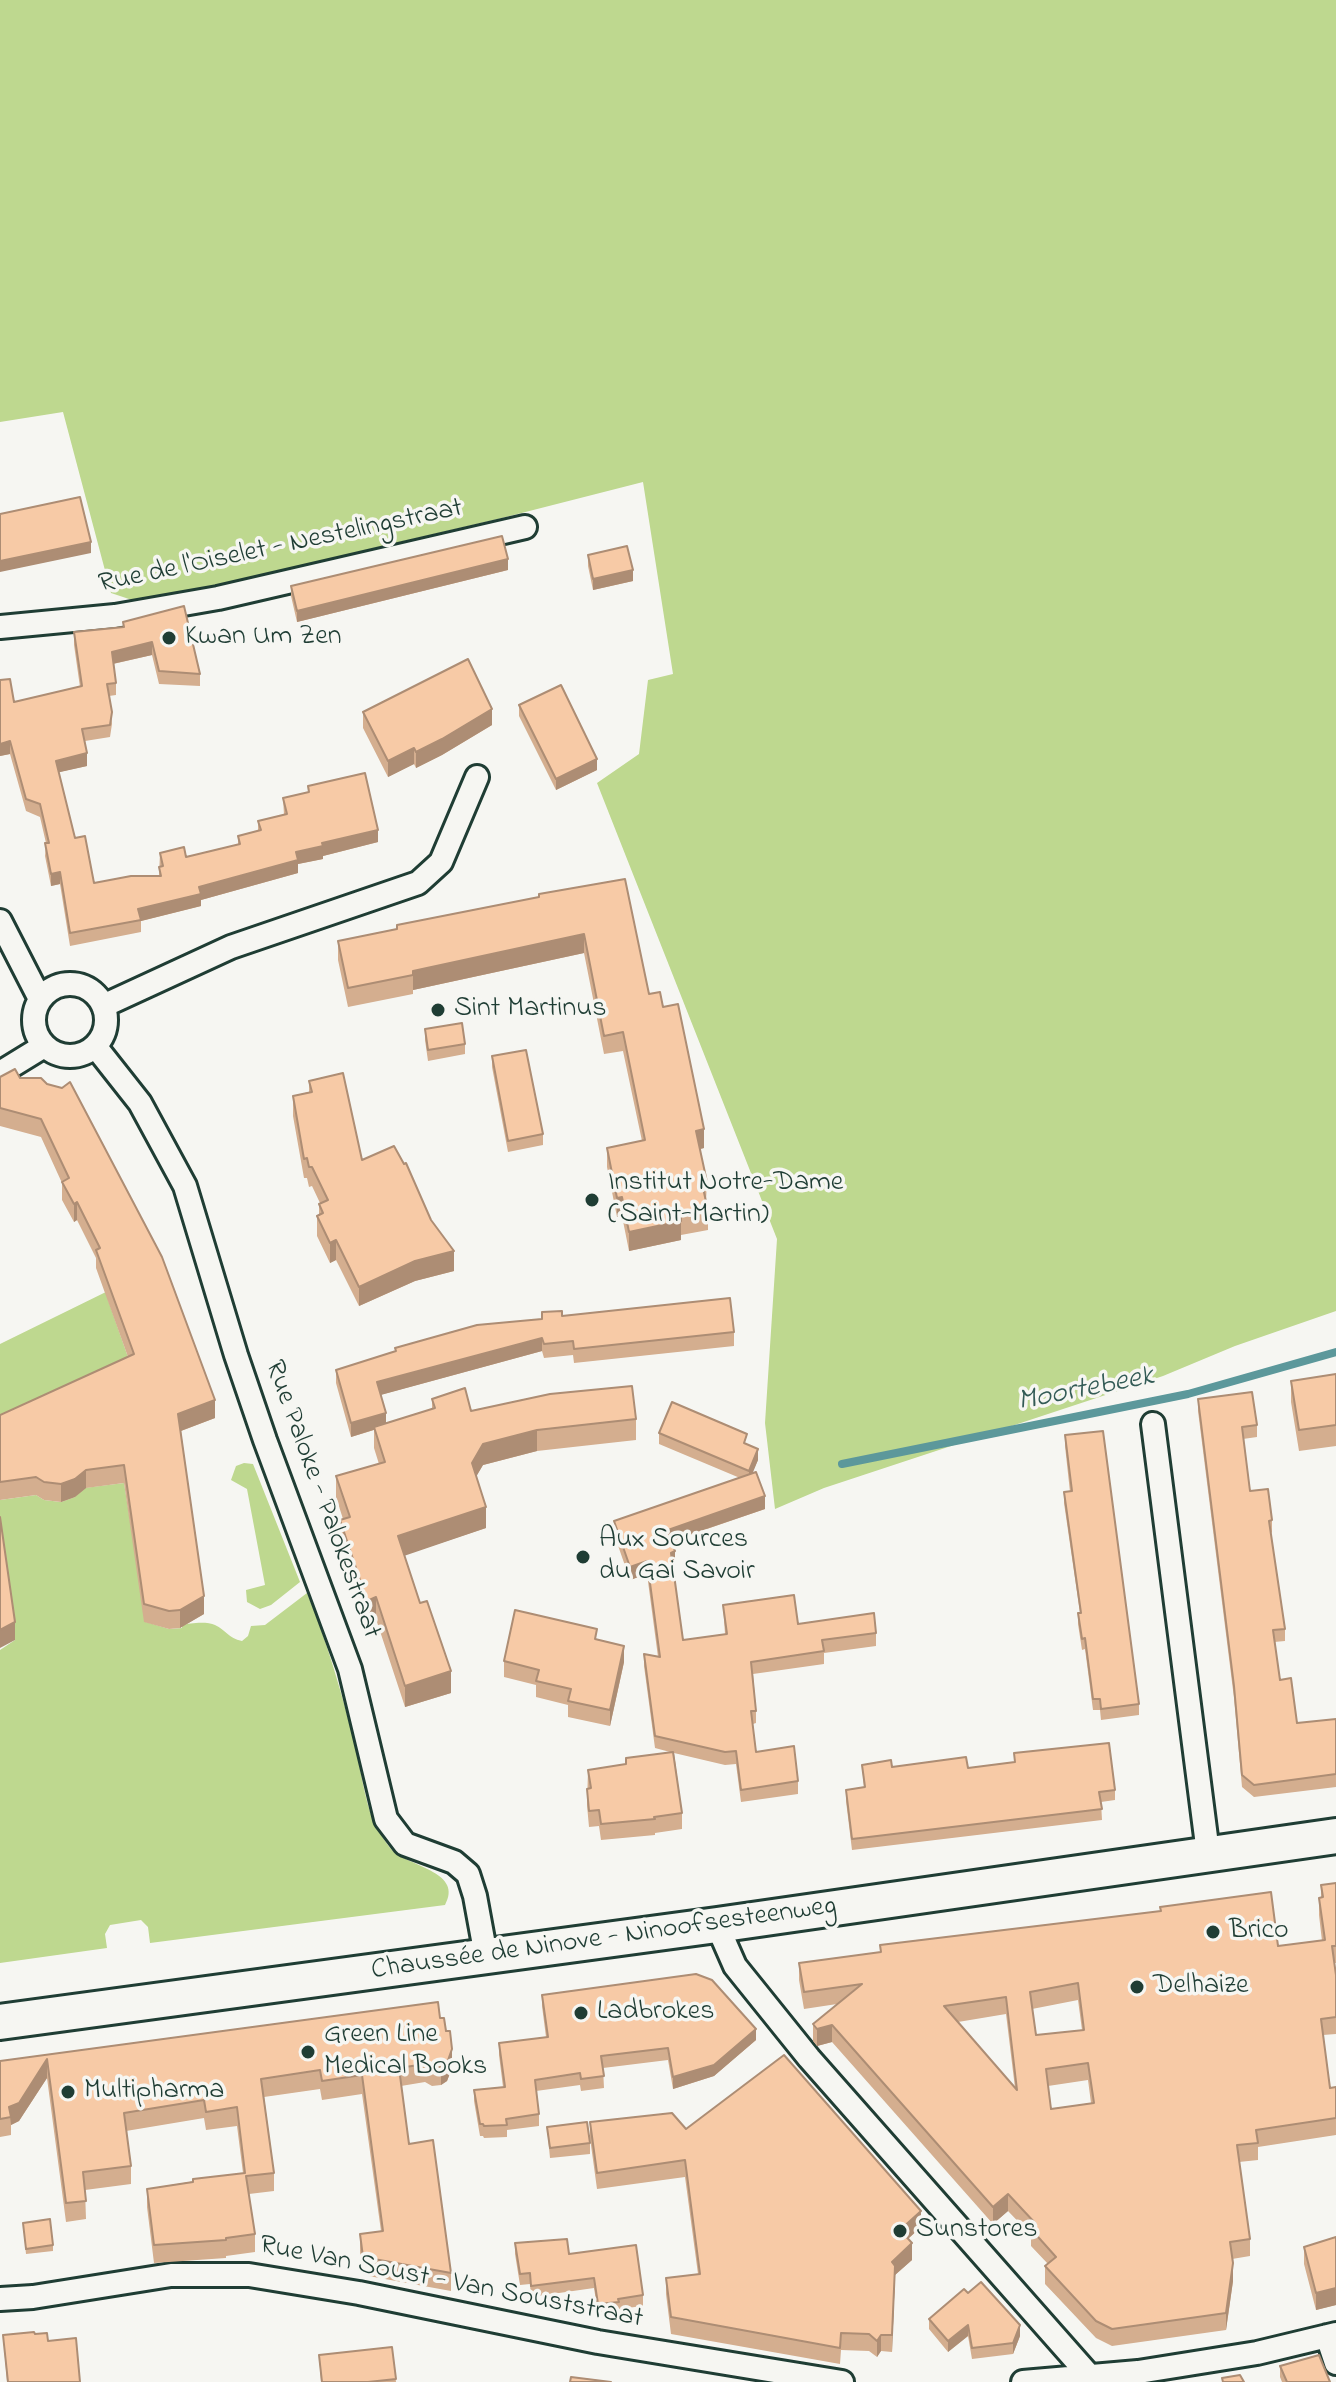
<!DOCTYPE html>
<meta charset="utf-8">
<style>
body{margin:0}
canvas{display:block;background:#f6f6f2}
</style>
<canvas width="1336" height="2382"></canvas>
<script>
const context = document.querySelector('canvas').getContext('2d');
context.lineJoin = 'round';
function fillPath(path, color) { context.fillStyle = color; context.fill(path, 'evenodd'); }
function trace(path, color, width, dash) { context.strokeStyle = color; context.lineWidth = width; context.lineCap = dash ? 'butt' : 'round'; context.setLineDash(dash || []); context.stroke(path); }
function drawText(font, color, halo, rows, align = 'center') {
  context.font = font + ' "Indie Flower",sans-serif'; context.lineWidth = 7; context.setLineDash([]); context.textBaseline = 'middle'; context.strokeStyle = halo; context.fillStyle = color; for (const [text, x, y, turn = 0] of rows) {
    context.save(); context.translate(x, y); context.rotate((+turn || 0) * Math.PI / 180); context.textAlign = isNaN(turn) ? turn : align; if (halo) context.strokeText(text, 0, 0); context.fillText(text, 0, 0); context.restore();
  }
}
fillPath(new Path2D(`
 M0 0H1336V1311L1235 1346 1163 1376 824 1488 775 1509 765 1423 777 1239 597 783 639 754 648 680 673 674 643 482 498 519 178 594 132 600 111 593 63 412 0 422Z
 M112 1289 108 1300 143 1400 0 1433V1344Z
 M244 1463 253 1464 300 1582 271 1605 260 1609 247 1602 246 1590 265 1585 247 1489 231 1480 236 1466Z
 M124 1483 146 1622 169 1629 182 1628V1625C190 1623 207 1621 215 1625 226 1630 228 1638 242 1641L248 1636 251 1626 265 1625 307 1593C327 1641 342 1694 355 1745 361 1769 364 1799 374 1822 379 1831 387 1846 394 1852 413 1867 463 1873 445 1905L150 1943 148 1927 141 1920 110 1925 105 1934 107 1948 0 1963V1650L15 1640 0 1535V1500L36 1495 44 1500 61 1502 75 1497 84 1488Z`), '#bed88f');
trace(new Path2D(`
 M842 1464 1188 1394 1336 1352`), '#5c989b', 8);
const street = new Path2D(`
 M0 627 115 616 218 598 525 527
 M0 921 40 999
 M34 1020a36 36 0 1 1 72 0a36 36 0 1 1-72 0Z
 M103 1006 231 947 418 883 441 862 477 777
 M95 1046 140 1103 185 1186 236 1355 265 1440 350 1669 386 1819 405 1844 454 1862 468 1874 475 1896 486 1956
 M0 1073 44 1046
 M1153 1424 1208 1853
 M717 1925 735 1966 809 2058 1095 2382
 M0 2299 33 2297 171 2275H249L359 2293 598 2342 842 2382
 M1327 2336 1336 2363
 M1023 2382 1138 2372 1257 2353 1336 2334`);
const primary = new Path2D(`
 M0 2022 717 1925 1336 1836`);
trace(street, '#1f3d34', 28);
trace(primary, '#1f3d34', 40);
trace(street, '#f6f6f2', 22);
trace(primary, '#f6f6f2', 34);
fillPath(new Path2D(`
 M588 555 633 581 593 590 588 566Z
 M508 570 297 622 291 596V586Z
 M123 622 200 674V686L159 684 152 655 113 664 116 683V695L109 696 112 724 110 737 85 741 87 766 59 772 75 838 94 883 159 876 160 853 186 857 238 845V836L258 831V821L284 815 283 798 308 792V786L378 842 323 856V859L298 864V873L201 900V906L141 921V932L70 946 60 884 51 886 45 856 46 843 40 817 26 811 10 754 0 756 14 702 80 687 74 645V632L123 627Z
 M519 705 597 770 556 790 519 716Z
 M363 712 492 725 442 755 416 768 414 764 388 777 363 728Z
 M539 897 663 1007 704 1148 700 1149 707 1182 706 1201 708 1211V1230L681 1235V1240L629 1251 622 1216 617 1217 607 1167V1148L642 1141 623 1051 604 1054 584 953 413 990V994L348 1007 338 960V941L397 929Z
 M425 1029 465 1044V1054L428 1061 425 1040Z
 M492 1056 543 1134V1145L508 1152 492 1067Z
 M15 1069 215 1418 181 1431 204 1614 180 1628 169 1629 144 1622 124 1483 86 1488 75 1497 61 1502 44 1500 36 1495 0 1500V1415L128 1357 96 1268V1258L77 1220 74 1222 62 1200V1183L41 1137 0 1126V1077Z
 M309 1081 362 1160 454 1271 415 1281 359 1306 336 1260 330 1263 317 1236V1216L319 1215V1204L320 1203 312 1186 309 1187 307 1178H304L293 1116V1096L309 1092Z
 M562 1316 734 1332V1346L574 1363 573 1355 544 1358 542 1351 380 1395 386 1423 432 1409V1399L471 1411 636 1419V1440L537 1451 483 1465 476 1476 486 1528 404 1555 451 1693 405 1707 376 1619 367 1622 340 1541V1520L343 1519 336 1497V1476L379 1464 374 1448V1430L351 1437 336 1383V1370L395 1352V1348Z
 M1336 1374V1446L1299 1451 1291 1402V1381Z
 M1198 1399 1257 1425V1437L1243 1439 1250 1491 1272 1520V1532L1271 1533 1285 1629V1641L1274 1642 1280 1680 1297 1723 1336 1719V1787L1254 1797 1242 1787 1234 1698 1198 1411Z
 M659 1433 747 1444 758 1460 752 1473 765 1509 672 1541 675 1564 672 1565 683 1640 725 1634 723 1605 798 1624 876 1633V1646L824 1653V1664L753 1674 756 1711V1723L753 1724 756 1752 798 1781V1794L741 1802 736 1764 725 1765 674 1753 682 1813V1829L655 1833V1835L601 1840 599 1826 589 1827 587 1805 588 1770 626 1764 670 1752 655 1748 644 1666V1654L658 1657 647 1574 630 1580 614 1534V1521L740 1478 659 1444Z
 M1065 1435 1139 1704V1715L1101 1720 1100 1710H1093L1085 1649 1082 1650 1078 1624V1613H1080L1064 1503V1492H1070L1065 1446Z
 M597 1640 624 1662 610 1726 568 1717V1705L536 1697V1685L504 1677V1661Z
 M1014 1753 1115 1790V1800L1101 1802 1102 1820 852 1850 846 1801V1790L864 1788 862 1765 892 1767 968 1768 1014 1762Z
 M1336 1883V1963H1334L1336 1975V2034L1323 2035 1330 2088 1336 2087V2135L1258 2147V2160L1239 2162 1250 2239V2256L1232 2259 1233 2281 1226 2330 1112 2346 1096 2338 1045 2284V2266L1048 2264 1031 2246V2235L1008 2211 993 2224 832 2042 817 2046 813 2041V2024L837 2004 804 2009 799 1980V1963L880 1952V1945L1160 1911V1907L1278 1946 1322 1941 1319 1915V1898L1321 1897V1885ZM1078 2000 1082 2030 1036 2035 1032 2009ZM1006 2014 1015 2088 958 2022ZM1088 2080 1091 2103 1051 2109 1048 2086Z
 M542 1995 756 2040 714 2076 673 2089 668 2060 603 2068 604 2088 581 2091 580 2085 536 2091 539 2114V2126L507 2130V2137L484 2138 483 2136H480L474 2101V2090L503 2087 499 2055V2043L546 2037 542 2006Z
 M440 2018 452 2068 447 2081 441 2085 432 2086 425 2082 401 2086 409 2144 451 2273V2291L363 2275 360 2252V2234L381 2231 362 2094 322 2100 320 2089 264 2097 274 2173V2191L249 2194 255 2234V2252L226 2256V2258L154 2263 147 2207V2189L243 2173 237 2126 206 2130 204 2118 126 2131 131 2166V2184L85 2190 86 2219 66 2222 47 2078 19 2121 11 2125V2135L0 2137V2061Z
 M590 2122 686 2129 921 2227 908 2239 912 2260 895 2275 892 2352 881 2351 877 2357 869 2351 841 2350 840 2364 671 2334 666 2294V2278L698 2274 685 2177 597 2189 590 2138Z
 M547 2127 590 2143V2154L550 2158Z
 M23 2223 53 2245V2251L26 2254Z
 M1336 2237V2305L1316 2310 1304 2264V2247Z
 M515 2243 569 2254 643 2295V2306L619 2309V2313L598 2314 594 2288 531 2297 530 2284 520 2285 515 2254Z
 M968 2293 1020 2336 1013 2354 972 2359 968 2336 948 2352 929 2329V2319Z
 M35 2334 48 2341 80 2382H7L3 2335Z
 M392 2347 396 2382H321L319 2355Z
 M1280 2366 1330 2382H1282L1280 2377Z`), '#d4ae8f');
fillPath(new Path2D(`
 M91 542V553L0 572V561Z
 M508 559V570L297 622V611Z
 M633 570V581L593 590V579Z
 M152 642V655L112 664V652Z
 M492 709V725L442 755 416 768V752Z
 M10 741V754L0 756V744Z
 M414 748V764L388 777V761Z
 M87 753V766L56 773V761Z
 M597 759V770L556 790V779Z
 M378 830V842L323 856V859L298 864V873L201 900V906L141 921 138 909 322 843Z
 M60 872V884L51 886V874Z
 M584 934V953L413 990V971Z
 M704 1129V1148L696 1150V1131Z
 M622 1197V1216L617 1217V1198Z
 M77 1202V1220L74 1222V1204Z
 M681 1221V1240L629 1251V1232Z
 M336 1240V1260L330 1263V1243Z
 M454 1251V1271L415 1281 359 1306V1287L415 1261Z
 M542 1338V1351L377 1396V1382Z
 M215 1400V1418L178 1432V1414Z
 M386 1413V1426L351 1437V1423Z
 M537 1430V1451L483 1465 472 1484V1463L483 1444Z
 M758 1449V1460L749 1482V1471Z
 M86 1470V1488L75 1497 61 1502V1484Z
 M765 1496V1509L668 1542V1530Z
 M486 1507V1528L398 1558V1536Z
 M675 1551V1564L671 1566V1553Z
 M647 1561V1574L630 1580V1567Z
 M204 1596V1614L180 1628V1610Z
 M376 1597V1619L367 1622V1601Z
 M15 1622V1640L0 1648V1630Z
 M624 1646V1662L610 1726V1710Z
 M451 1671V1693L405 1707V1686Z
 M832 2025V2042L817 2046V2029Z
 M756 2029V2040L714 2076 673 2089V2077Z
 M452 2049V2068L447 2081 441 2085V2067Z
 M47 2059V2078L19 2121 11 2125 9 2107Z
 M1008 2194V2211L993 2224V2207Z
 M921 2211V2227L900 2246V2230Z
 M912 2243V2260L895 2275 892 2352V2262Z
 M1233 2263V2281L1226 2330V2313Z
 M1336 2288V2305L1316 2310V2293Z
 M968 2325V2336L948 2352V2341Z
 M1020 2325V2336L1013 2354V2343Z
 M881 2335V2351L877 2357V2341Z`), '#ad8d74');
const building = new Path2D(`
 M80 497 91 542 0 561V514Z
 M502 536 508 559 297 611 291 586Z
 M627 546 633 570 593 579 588 555Z
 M184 606 200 674 159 671 152 642 112 652 116 683 107 684 112 712 110 725 82 729 87 753 56 761 75 838 85 836 94 883 131 876H161L159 867 163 866 160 853 184 847 186 857 240 844 238 836 261 830 258 821 287 814 283 798 309 792 308 786 365 773 378 830 322 843 323 846 296 852 298 860 199 887 201 894 138 909 141 920 70 933 60 872 51 874 45 843H49L40 804 26 799 10 741 0 744V680L10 679 14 702 82 686 74 632 124 627 123 622Z
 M468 659 492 709 442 739 416 752 414 748 388 761 363 712Z
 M561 685 597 759 556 779 519 705Z
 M625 879 649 994 660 992 663 1007 678 1004 704 1129 696 1131 707 1182 702 1183 708 1211 681 1216V1221L629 1232 622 1197 617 1198 607 1148 645 1140 623 1032 604 1036 584 934 413 971V975L348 988 338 941 397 929V925L539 897V894Z
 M462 1023 465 1044 428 1050 425 1029Z
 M526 1050 543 1134 508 1141 492 1056Z
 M15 1069 20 1078H41L47 1084 62 1088 70 1082 162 1257 215 1400 178 1414 204 1596 180 1610 169 1611 144 1604 124 1465 86 1470 75 1479 61 1484 44 1482 36 1477 0 1482V1415L134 1354 96 1250 100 1248 77 1202 74 1204 62 1182 69 1178 41 1119 0 1108V1077Z
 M343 1073 362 1160 394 1146 404 1164 406 1163 431 1220 454 1251 415 1261 359 1287 336 1240 330 1243 317 1216 323 1213 319 1204 328 1200 312 1167H309L307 1158 304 1159 293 1096 312 1092 309 1081Z
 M730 1298 734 1332 574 1349 573 1341 544 1344 542 1338 377 1382 386 1413 351 1423 336 1370 396 1351 395 1348 477 1325 542 1319V1312L562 1311V1316Z
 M1336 1374V1425L1299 1430 1291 1381Z
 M632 1386 636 1419 537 1430 483 1444 472 1463 486 1507 398 1536 420 1603 427 1601 451 1671 405 1686 376 1597 367 1601 340 1520 350 1517 336 1476 385 1462 374 1427 435 1408 432 1399 465 1388 471 1411 550 1394Z
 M1252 1392 1257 1425 1242 1427 1250 1491 1268 1489 1272 1520 1269 1521 1285 1629 1273 1630 1280 1680 1291 1678 1297 1723 1336 1719V1774L1254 1785 1242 1775 1234 1686 1198 1399Z
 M672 1402 747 1434 744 1443 758 1449 749 1471 659 1433Z
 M1103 1431 1139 1704 1101 1709 1100 1699H1093L1085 1638 1082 1639 1078 1613H1081L1064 1492 1072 1491 1065 1435Z
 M756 1472 765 1496 668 1530 675 1551 671 1553 683 1640 727 1634 723 1605 794 1595 798 1624 874 1613 876 1633 822 1640 824 1651 751 1662 756 1711H751L756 1752 794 1746 798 1781 741 1790 736 1751 725 1752 655 1736 644 1654 660 1657 647 1561 630 1567 614 1521Z
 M0 1517 15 1622 0 1630Z
 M515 1610 597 1629 595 1639 624 1646 610 1710 568 1701 571 1689 536 1681 539 1670 504 1661Z
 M1109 1743 1115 1790 1099 1792 1102 1809 852 1839 846 1790 865 1787 862 1765 891 1760 892 1767 966 1757 968 1768 1015 1762 1014 1753Z
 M673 1752 682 1813 654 1817 655 1819 601 1824 599 1810 589 1811 587 1789 591 1788 588 1770 626 1764V1758Z
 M1336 1883V1946H1332L1336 1975V2017L1321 2019 1330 2088 1336 2087V2118L1256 2130 1258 2143 1237 2145 1250 2239 1230 2242 1233 2263 1226 2313 1112 2329 1096 2321 1045 2266 1056 2257 1031 2229 1036 2224 1008 2194 993 2207 832 2025 817 2029 813 2024 862 1984 804 1992 799 1963 881 1952 880 1945 1161 1911 1160 1907 1271 1892 1278 1946 1325 1940 1319 1898 1323 1897 1321 1885ZM1078 1983 1084 2030 1036 2035 1030 1992ZM1006 1997 1017 2090 944 2006ZM1088 2063 1094 2103 1051 2109 1046 2069Z
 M696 1974 712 1980 756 2029 714 2065 673 2077 668 2048 601 2056 604 2076 581 2079 580 2073 535 2080 539 2114 506 2119 507 2125 484 2126 483 2124H480L474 2090 505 2087 499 2043 548 2037 542 1995Z
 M438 2002 440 2018H444L446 2031H450L452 2049 447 2063 441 2067 432 2068 425 2064 399 2068 409 2144 433 2140 451 2273 363 2257 360 2234 383 2231 362 2075 322 2081 320 2070 261 2079 274 2173 246 2176 255 2234 226 2238V2240L154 2245 147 2189 193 2182V2179L245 2173 237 2107 206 2112 204 2100 124 2113 131 2166 83 2172 86 2201 66 2203 47 2059 19 2103 9 2107 11 2117 0 2119V2061Z
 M784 2055 921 2211 900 2230 912 2243 892 2262 895 2266 892 2335H881L877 2341 869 2334 841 2333 840 2348 671 2317 666 2278 700 2274 685 2160 597 2173 590 2122 672 2113 686 2129Z
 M587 2122 590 2143 550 2148 547 2127Z
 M50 2219 53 2245 26 2249 23 2223Z
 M1336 2237V2288L1316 2293 1304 2247Z
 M567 2239 569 2254 636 2245 643 2295 618 2299 619 2302 598 2304 594 2278 531 2286 530 2273 520 2274 515 2243Z
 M981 2282 1020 2325 1013 2343 972 2348 968 2325 948 2341 929 2319 964 2289 968 2293Z
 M34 2332 35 2334 47 2333 48 2341 76 2338 80 2382H8L3 2335Z
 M392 2347 396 2379 368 2382H322L319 2355Z
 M1319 2355 1330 2382H1287L1280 2366Z
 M1240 2375 1244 2382H1223L1222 2378Z
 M571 2377 611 2382H570Z`);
fillPath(building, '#f7caa6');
trace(building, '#ad8d74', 2);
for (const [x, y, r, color] of [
 [169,638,8,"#1f3d34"],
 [438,1010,8,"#1f3d34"],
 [592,1200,8,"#1f3d34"],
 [583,1557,8,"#1f3d34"],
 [1213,1932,8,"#1f3d34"],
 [1137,1987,8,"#1f3d34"],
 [581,2013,8,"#1f3d34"],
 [308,2052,8,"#1f3d34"],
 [68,2092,8,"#1f3d34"],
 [900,2231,8,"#1f3d34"]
]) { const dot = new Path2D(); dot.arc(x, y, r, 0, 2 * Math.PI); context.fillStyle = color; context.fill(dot); trace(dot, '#f6f6f2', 3); }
drawText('28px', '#1f3d34', '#f6f6f2', [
 ["Rue de l'Oiselet - Nestelingstraat",281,548,-12],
 ["Rue Paloke - Palokestraat",321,1500,70],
 ["Chaussée de Ninove - Ninoofsesteenweg",604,1940,-8],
 ["Rue Van Soust - Van Souststraat",451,2284,11]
]);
drawText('28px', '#1f3d34', '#f6f6f2', [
 ["Kwan Um Zen",185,638],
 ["Sint Martinus",454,1010],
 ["Institut Notre-Dame",608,1184],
 ["(Saint-Martin)",608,1216],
 ["Aux Sources",599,1541],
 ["du Gai Savoir",599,1573],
 ["Brico",1229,1932],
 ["Delhaize",1153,1987],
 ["Ladbrokes",597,2013],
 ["Green Line",324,2036],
 ["Medical Books",324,2068],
 ["Multipharma",84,2092],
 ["Sunstores",916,2231]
], 'left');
drawText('italic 30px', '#335b56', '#f6f6f2', [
 ["Moortebeek",1086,1391,-11]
]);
</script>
